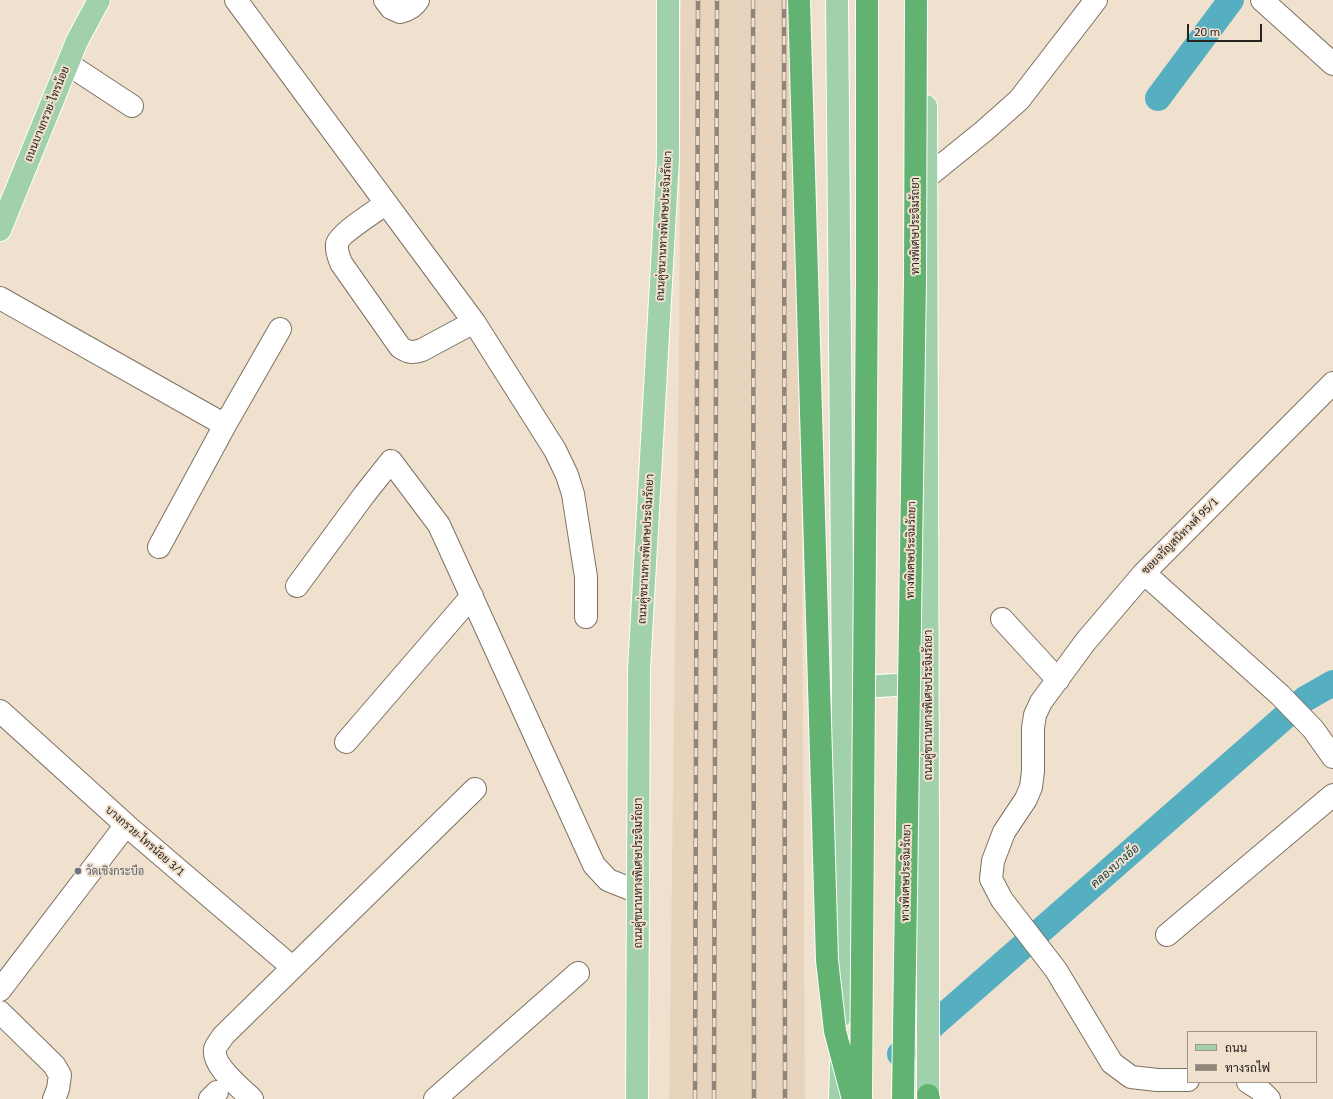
<!DOCTYPE html>
<meta charset="utf-8">
<style>
body{margin:0}
#map{position:relative;width:1333px;height:1099px;overflow:hidden;background:#f0e1cf;font-family:Georgia,Sarabun,serif}
canvas{display:block}
.legend{position:absolute;left:1187px;top:1031px;width:130px;height:52px;box-sizing:border-box;background:#f0e1cf;border:1px solid #a09588;margin:0;padding:5px 7px;list-style:none;font-size:12px;color:#29231d}
.legend li{display:flex;align-items:center;gap:8px;height:20px}
.legend b{width:20px;border:1px solid #a09588}
.scale{position:absolute;left:1187px;top:24px;width:75px;height:18px;box-sizing:border-box;border:2px solid #29231d;border-top:0;padding-left:5px;font-size:12px;line-height:14px;white-space:nowrap;color:#29231d;-webkit-text-stroke:3px #f0e1cf;paint-order:stroke}
</style>
<div id="map">
<canvas width="1333" height="1099"></canvas>
<ul class="legend">
<li><b style="height:5px;background:#a1d1aa"></b>ถนน</li>
<li><b style="height:5px;background:#8f8579"></b>ทางรถไฟ</li>
</ul>
<div class="scale">20 m</div>
</div>
<script>
const context = document.querySelector('canvas').getContext('2d');
context.lineJoin = 'round';
function fillPath(path, color) { context.fillStyle = color; context.fill(path, 'evenodd'); }
function trace(path, color, width, dash) { context.strokeStyle = color; context.lineWidth = width; context.lineCap = dash ? 'butt' : 'round'; context.setLineDash(dash || []); context.stroke(path); }
function drawText(font, color, halo, rows, align = 'center') {
  context.font = font + ' Georgia,Sarabun,serif'; context.lineWidth = 4; context.setLineDash([]); context.textBaseline = 'middle'; context.strokeStyle = halo; context.fillStyle = color; for (const [text, x, y, turn = 0] of rows) {
    context.save(); context.translate(x, y); context.rotate((+turn || 0) * Math.PI / 180); context.textAlign = isNaN(turn) ? turn : align; if (halo) context.strokeText(text, 0, 0); context.fillText(text, 0, 0); context.restore();
  }
}
fillPath(new Path2D(`
 M681 0H799L805 1099H669L679 339Z`), '#e8d4bd');
trace(new Path2D(`
 M1158 98 1231 0
 M900 1054 1305 699 1333 683`), '#56afc0', 26);
const minor = new Path2D(`
 M236 0 474 322 555 450 567 475 573 494 586 577V617
 M385 0 391 8 400 12C408 10 414 7 418 0
 M1262 0 1333 64
 M68 64 132 106
 M927 177 984 131 1019 100 1096 0
 M385 204C376 211 339 234 337 244 336 251 339 257 341 263L400 347C408 353 413 353 422 350L474 322
 M0 298 225 425 159 547
 M225 425 280 329
 M1144 573 1280 695 1313 729 1333 757
 M297 586 364 495 391 461 439 525 594 865 608 880 638 892
 M1002 619 1058 680
 M0 711 126 825 292 967
 M346 742 472 596
 M1167 935 1333 795
 M0 990 126 825
 M0 1012 54 1065 60 1075 58 1089 54 1099
 M1188 1080H1157L1131 1077 1112 1063 1056 970 1002 900 991 879 993 861 1004 832 1026 799 1031 787 1033 771V728L1035 715 1041 702 1086 641 1144 573 1333 383
 M1248 1082 1259 1089 1269 1099
 M210 1099 217 1092
 M252 1099C241 1088 212 1066 215 1049 216 1045 221 1040 223 1036L475 789
 M435 1099 578 973`);
const major = new Path2D(`
 M837 0 843 688 841 1016
 M926 106 928 820V1099
 M0 230 77 41 99 0
 M846 688 927 683
 M637 1099 639 669 668 159V0
 M840 1099 841 1064`);
const highway = new Path2D(`
 M928 1095 929 1099`);
trace(minor, '#7e7162', 24);
trace(major, '#fff', 24);
trace(highway, '#fff', 24);
trace(minor, '#fff', 22);
trace(major, '#a1d1aa', 22);
trace(highway, '#62b372', 22);
const rail = new Path2D(`
 M753 0 754 1099
 M784 0 785 1099
 M695 1099 698 0
 M714 1099 717 0`);
trace(rail, '#8f8579', 4.5);
trace(rail, '#f0e1cf', 3, [9]);
const highwayBridge = new Path2D(`
 M799 0 827 960 835 1031 853 1099
 M861 1098 867 278V0
 M903 1099 915 279 916 0`);
trace(highwayBridge, '#fff', 24, []);
trace(highwayBridge, '#62b372', 22);
for (const [x, y, r, color] of [
 [78,871,4,"#6b7280"]
]) { const dot = new Path2D(); dot.arc(x, y, r, 0, 2 * Math.PI); context.fillStyle = color; context.fill(dot); trace(dot, '#f0e1cf', 1.5); }
drawText('11px', '#29231d', '#f0e1cf', [
 ["ถนนบางกรวย-ไทรน้อย",47,114,-68],
 ["ถนนคู่ขนานทางพิเศษประจิมรัถยา",664,226,-87],
 ["ทางพิเศษประจิมรัถยา",915,226,-90],
 ["ซอยจรัญสนิทวงศ์ 95/1",1180,536,-45],
 ["ถนนคู่ขนานทางพิเศษประจิมรัถยา",646,549,-87],
 ["ทางพิเศษประจิมรัถยา",911,550,-89],
 ["ถนนคู่ขนานทางพิเศษประจิมรัถยา",928,705,-90],
 ["บางกรวย-ไทรน้อย 3/1",145,841,41],
 ["ถนนคู่ขนานทางพิเศษประจิมรัถยา",638,873,-90],
 ["ทางพิเศษประจิมรัถยา",906,873,-89]
]);
drawText('11px', '#5b616d', '#f0e1cf', [
 ["วัดเชิงกระบือ",86,871]
], 'left');
drawText('italic 12px', '#19424a', '#f0e1cf', [
 ["คลองบางอ้อ",1115,866,-41]
]);
</script>
